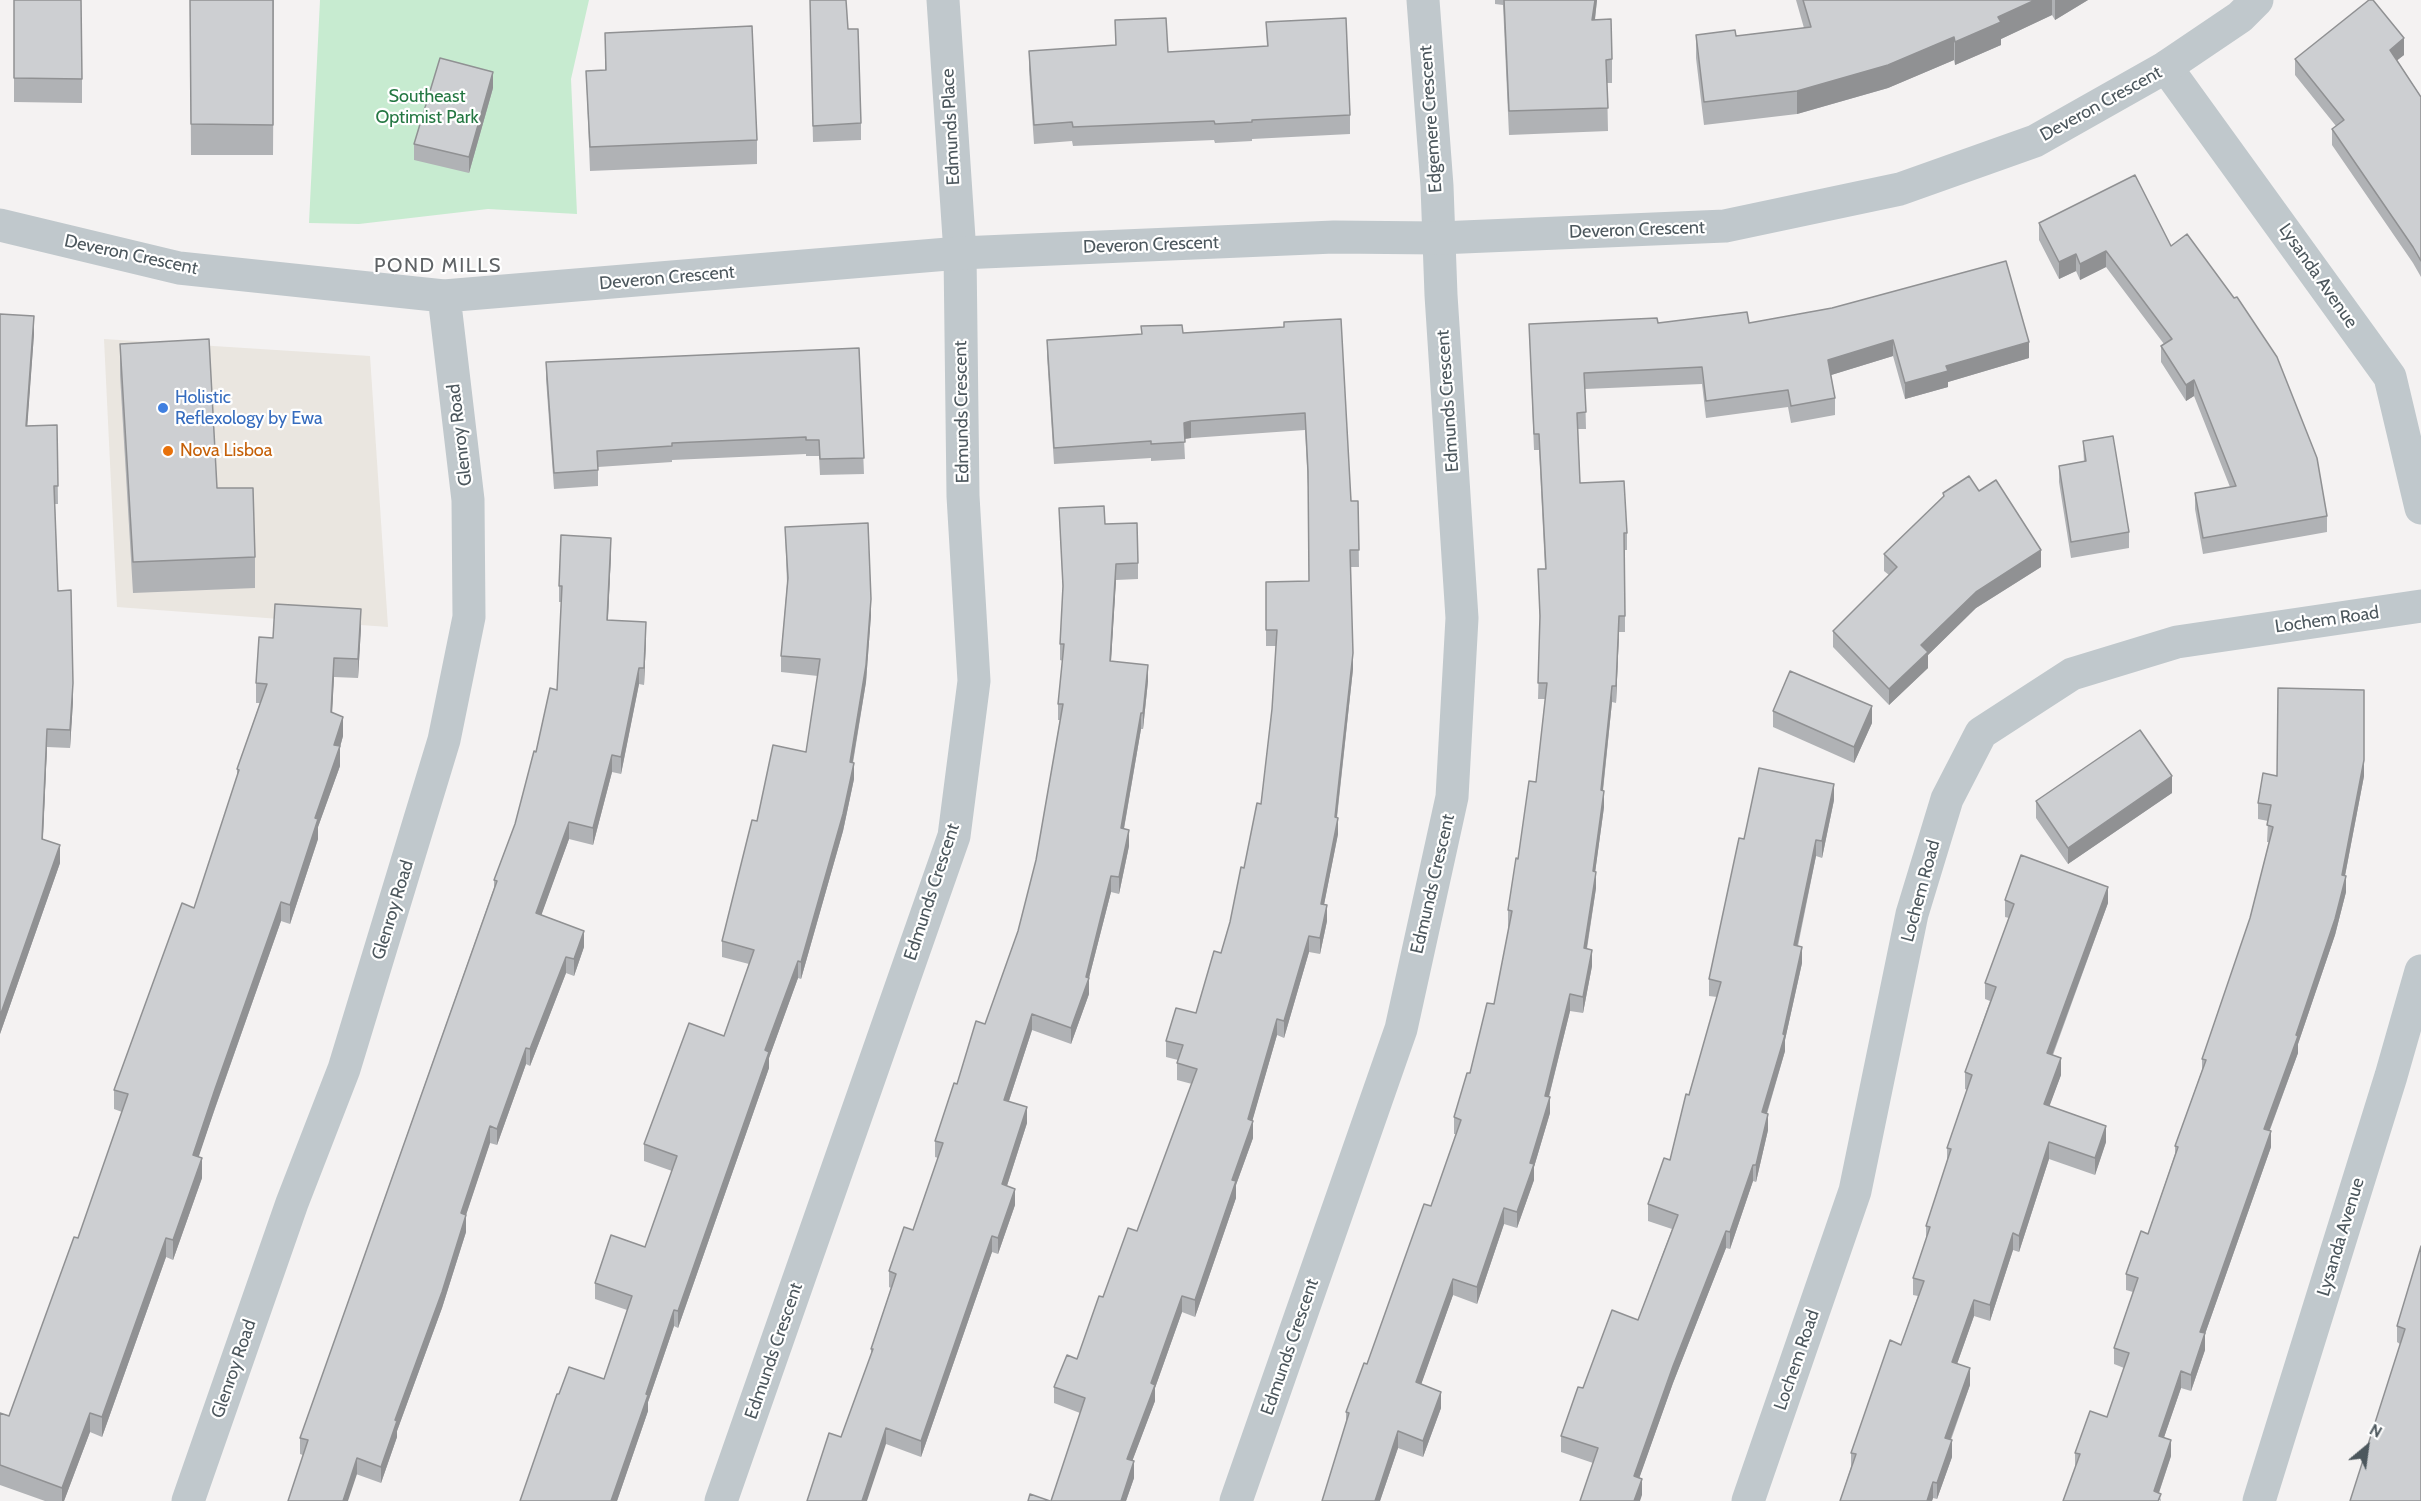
<!DOCTYPE html>
<style>
body{margin:0}
#map{position:relative;width:2421px;height:1501px;overflow:hidden;background:#f4f2f2;font-family:Cabin,sans-serif}
canvas{display:block}
.north{position:absolute;left:2337px;top:1417px;width:60px;height:60px;-webkit-text-stroke:4px #fff;paint-order:stroke;rotate:29deg;font-size:16px;font-weight:700;line-height:24px;text-align:center;color:#4c575d}
.north::after{content:'';display:block;margin:auto;width:21px;height:27px;background:#4c575d;clip-path:polygon(50% 0,100% 100%,50% 72%,0 100%)}
</style>
<div id="map">
<canvas width="2421" height="1501"></canvas>
<div class="north">N</div>
</div>
<script>
const context = document.querySelector('canvas').getContext('2d');
context.lineJoin = 'round';
function fillPath(path, color) { context.fillStyle = color; context.fill(path, 'evenodd'); }
function trace(path, color, width, dash) { context.strokeStyle = color; context.lineWidth = width; context.lineCap = dash ? 'butt' : 'round'; context.setLineDash(dash || []); context.stroke(path); }
function drawText(font, color, halo, rows, align = 'center') {
  context.font = font + ' Cabin,sans-serif'; context.lineWidth = 4.5; context.setLineDash([]); context.textBaseline = 'middle'; context.strokeStyle = halo; context.fillStyle = color; for (const [text, x, y, turn = 0] of rows) {
    context.save(); context.translate(x, y); context.rotate((+turn || 0) * Math.PI / 180); context.textAlign = isNaN(turn) ? turn : align; if (halo) context.strokeText(text, 0, 0); context.fillText(text, 0, 0); context.restore();
  }
}
fillPath(new Path2D(`
 M104 339 370 356 388 627 117 607Z`), '#eae6e0');
fillPath(new Path2D(`
 M320 0H589L571 79 577 214 488 209 359 224 309 223Z`), '#c7ebd0');
trace(new Path2D(`
 M2166 67 2390 377 2421 508
 M721 1501 954 836 974 681 963 496 960 253 943 0
 M1236 1501 1401 1029 1452 797 1462 618 1441 295 1437 186 1423 0
 M1748 1501 1855 1191 1912 914 1947 799 1981 733 2072 674 2177 642 2421 606
 M2259 1501 2391 1076 2421 971`), '#c0c8cc', 33);
trace(new Path2D(`
 M0 225 179 268 444 296 960 253 1334 237 1439 238 1725 226 1900 189 2035 141 2166 67 2240 17 2257 0
 M188 1501 292 1203 344 1069 444 740 469 617 468 500 444 296`), '#c0c8cc', 33);
fillPath(new Path2D(`
 M14 0 82 79V103L14 102Z
 M190 0H274L273 155H191Z
 M810 0 848 29 861 123V140L813 142Z
 M1495 0H1597L1595 20 1612 59V83H1607L1608 131 1509 135 1503 5 1495 4Z
 M1796 0H2088L2055 20 2052 15 2001 39V45L1955 65 1954 60 1888 88 1797 114 1704 125 1696 58V35L1736 36 1804 28Z
 M1115 20 1168 52 1267 47 1266 22 1350 115V134L1252 139V141L1215 143 1214 140 1073 146 1072 141 1034 144 1029 70V51L1116 45Z
 M605 33 757 140V164L590 171 586 71 605 70Z
 M2404 55 2397 60 2421 97V277L2413 263 2332 145V129L2336 126 2295 75V59Z
 M493 88 469 173 414 160V144Z
 M2039 223 2171 246 2327 516V532L2203 554 2195 509V493L2230 487 2194 396 2186 401 2161 362V346L2164 344 2106 267 2080 280 2076 271 2059 279 2039 240Z
 M0 314 34 334 27 426 57 425 58 504H55L58 591 73 701 70 748 47 747 43 839 60 863 0 1034Z
 M1749 323 2029 358 1948 382V387L1905 399 1893 356 1831 375 1835 398V415L1791 423 1788 407 1706 418 1702 384 1585 389 1586 429H1578L1580 483 1627 533V550H1625V632H1619L1616 703 1612 702 1603 791 1604 807 1595 872 1596 888 1587 949 1592 966 1583 1013 1570 1011 1549 1097 1550 1113 1534 1167V1180L1517 1228 1504 1224 1477 1304 1453 1295 1421 1384 1441 1408 1423 1457 1398 1448 1380 1501H1322L1346 1423V1412L1367 1364 1431 1206 1456 1134H1454V1117L1494 1004 1509 927H1508V910L1536 782 1545 699H1538L1540 625 1538 569H1545L1539 450H1534L1529 324Z
 M1284 327 1351 501H1358L1359 567H1350L1353 669 1337 818 1338 834 1324 904 1327 921 1320 954 1309 952 1284 1038 1277 1035 1252 1121 1253 1138 1236 1185V1198L1195 1317 1182 1312 1155 1388V1401L1132 1461 1134 1478 1126 1501H1051L1080 1413 1054 1403V1387L1077 1359 1103 1297 1137 1231 1192 1084 1177 1080V1063L1178 1060 1166 1057V1041L1196 1013 1221 953 1230 922 1261 804 1272 709 1276 646H1266V582L1309 581 1308 487 1305 430 1191 438 1184 439 1185 459 1151 461V458L1054 464 1047 356V340L1183 333Z
 M120 344 217 488 255 557V588L133 593 120 375Z
 M859 348 864 474 820 475 819 456H806V454L672 460V462L598 467V486L554 489 546 379V362Z
 M2083 441 2129 532V548L2071 558 2059 482V466L2084 462Z
 M1979 491 2041 567 1976 608 1928 655V668L1889 705 1833 647V631L1889 575 1884 571V554L1943 498V493Z
 M1059 508 1105 524 1138 563V579L1116 580 1111 661 1148 681 1143 729H1141L1124 829 1129 846 1119 894 1111 892 1089 978V994L1071 1044 1032 1030 1009 1101 1027 1123 1007 1186 1015 1205 998 1254 992 1252 921 1457 886 1444 841 1437 871 1355V1349L891 1288 889 1287V1271L913 1230 938 1158 935 1157V1141L957 1084 985 1024 1018 931 1036 860 1060 720H1058V704L1063 661 1060 660V644L1063 593Z
 M785 527 871 615 866 682 853 763 854 779 843 831 801 979 798 978 769 1058V1068L678 1328 674 1326 648 1402V1411L617 1501H520L559 1394 604 1379 627 1310 595 1299V1283L645 1247 672 1171 644 1161V1144L724 1036 749 964 722 957V941L757 821 806 752 818 676 781 672V656L787 584Z
 M611 554 608 620 646 638 644 685 639 684 621 774 612 772 593 845 569 839 541 915 584 947 574 976 566 973 530 1066 526 1064 497 1145 490 1143 466 1215V1232L442 1308 397 1431V1437L381 1483 300 1454V1438L494 888V880L515 824 536 752 557 690 562 602H559V586Z
 M361 628 358 678 334 677 332 713 343 736 340 747V766L318 827V839L290 924 281 921 198 1157 202 1178 173 1260 166 1257 102 1437 90 1432 64 1501H45L0 1485V1413L9 1416 78 1238 122 1112 114 1109V1090L194 908 237 777V769L260 703H256V683L273 638Z
 M1773 711 1872 723 1854 763 1773 727Z
 M2277 776H2364L2345 876 2346 892 2335 935 2298 1044V1053L2270 1130 2271 1147 2205 1334V1350L2191 1391 2181 1388 2164 1437 2171 1456 2159 1493 2161 1501 2075 1467V1453L2107 1417 2124 1368 2114 1364V1348L2133 1292 2126 1290V1274L2148 1234 2175 1154V1146L2202 1070V1059L2250 918 2269 842H2267L2268 821 2258 819V803Z
 M2172 793 2068 864 2036 818V801Z
 M1834 800 1822 858 1816 856 1798 946 1802 963 1785 1040V1051L1767 1114 1768 1130 1756 1182 1753 1181 1730 1249 1726 1248 1673 1383 1639 1478 1642 1495 1593 1463 1561 1452V1436L1583 1388 1638 1320 1672 1229 1648 1221V1204L1670 1160 1717 997 1709 996V979L1744 839Z
 M2005 900 2108 903 2053 1055 2061 1075 2049 1106 2106 1142 2095 1175 2049 1159 2019 1252 2013 1250 1990 1321 1974 1316 1957 1364 1970 1385 1951 1440 1952 1457 1937 1499 1933 1498 1932 1501H1840L1851 1467V1453L1901 1345 1918 1296 1913 1295V1278L1926 1239V1226L1947 1164V1148L1967 1090 1965 1089V1072L1990 1001 1985 999V983L2009 918 2005 917Z
 M2421 1246V1501L2400 1344 2397 1342V1326Z`), '#b0b2b5');
fillPath(new Path2D(`
 M1595 0H1597L1592 44V20Z
 M2035 0H2052V15L2001 39V45L1955 65V42L1998 17Z
 M2055 0H2088L2055 20Z
 M1954 37V60L1888 88 1797 114V91Z
 M2404 38V55L2390 66V50Z
 M493 72V88L469 173V157Z
 M2106 251V267L2080 280V264Z
 M2076 254V271L2059 279V262Z
 M34 316V334L26 444V426Z
 M1893 340V356L1828 376V360Z
 M2029 342V358L1948 382V387L1905 399V383L1946 366Z
 M2194 380V396L2186 401V385Z
 M1191 421V438L1184 439V423Z
 M611 538V554L607 636V620Z
 M2041 550V567L1976 608 1928 655V668L1889 705V689L1921 645 1976 592Z
 M1116 564V580L1110 677V661Z
 M871 599V615L866 682 850 778V762Z
 M361 609V628L358 678V659Z
 M1619 616V632L1616 703V686Z
 M646 622V638L644 685V668Z
 M1353 653V669L1335 833 1338 818V834L1321 920V904L1335 817Z
 M334 658V677L331 732V712Z
 M1148 665V681L1143 729V713Z
 M639 668V684L621 774V757Z
 M73 683V701L70 748V730Z
 M1612 686V702L1601 807V790Z
 M2364 690V776L2342 891V875Z
 M1872 706V723L1854 763V747Z
 M1141 713V729L1121 845V828Z
 M343 717V736L340 747V766L318 827V839L290 924V905L315 818 334 745Z
 M47 729V747L42 857V839Z
 M612 755V772L593 845V828Z
 M854 763V779L843 831 801 979V962Z
 M2172 776V793L2068 864V848Z
 M1834 784V800L1822 858V841Z
 M1604 791V807L1593 888V871Z
 M569 822V839L536 930V913Z
 M1129 830V846L1119 894V877Z
 M1816 840V856L1794 961V945Z
 M60 845V863L0 1034V1016Z
 M1596 872V888L1584 965V948Z
 M1111 876V892L1089 978V994L1071 1044V1028L1086 977Z
 M2346 876V892L2335 935 2298 1044V1053L2264 1145V1129L2296 1035Z
 M2108 887V903L2047 1069V1053Z
 M281 902V921L215 1108 193 1174V1155L215 1089Z
 M1327 905V921L1320 954V938Z
 M584 931V947L574 976V959Z
 M1309 936V952L1284 1038V1021Z
 M1802 947V963L1785 1040V1051L1762 1129V1112L1783 1034Z
 M1592 950V966L1583 1013V997Z
 M566 957V973L530 1066V1049Z
 M798 961V978L769 1058V1068L678 1328V1311L765 1050Z
 M1570 994V1011L1545 1112V1096Z
 M1032 1014V1030L1004 1116V1100Z
 M1277 1019V1035L1248 1136V1119Z
 M526 1048V1064L497 1145V1129Z
 M2061 1058V1075L2044 1121V1104Z
 M1550 1097V1113L1534 1167V1180L1517 1228V1212L1530 1163Z
 M1027 1107V1123L1002 1201V1184Z
 M1768 1114V1130L1756 1182V1165Z
 M1253 1121V1138L1236 1185V1198L1195 1317V1300L1232 1180Z
 M490 1126V1143L461 1230V1213Z
 M2106 1126V1142L2095 1175V1158Z
 M2271 1131V1147L2205 1334V1350L2191 1391V1375L2200 1332Z
 M2049 1142V1159L2019 1252V1236Z
 M202 1158V1178L173 1260V1240Z
 M1753 1165V1181L1730 1249V1232Z
 M1015 1189V1205L998 1254V1238Z
 M1504 1208V1224L1477 1304V1287Z
 M466 1215V1232L442 1308 397 1431V1437L381 1483V1467L395 1420Z
 M1726 1231V1248L1673 1383 1634 1493V1476L1673 1366Z
 M2013 1233V1250L1990 1321V1305Z
 M992 1236V1252L921 1457V1441Z
 M166 1238V1257L102 1437V1417Z
 M1453 1279V1295L1416 1399V1382Z
 M1182 1296V1312L1155 1388V1401L1127 1475V1459L1151 1383Z
 M1974 1300V1316L1952 1378V1362Z
 M674 1310V1326L648 1402V1411L617 1501H611L646 1394Z
 M1970 1368V1385L1945 1454V1438Z
 M2181 1371V1388L2159 1452V1436Z
 M1441 1392V1408L1423 1457V1441Z
 M90 1413V1432L64 1501H62V1488Z
 M886 1428V1444L867 1501H862Z
 M1398 1431V1448L1380 1501H1375Z
 M1952 1440V1457L1937 1499V1483Z
 M2171 1440V1456L2156 1501 2154 1491Z
 M357 1458V1474L348 1501H343Z
 M1134 1461V1478L1126 1501H1121Z
 M1642 1479V1495L1640 1501H1634Z
 M1933 1482V1498L1932 1501H1927Z`), '#909193');
const building = new Path2D(`
 M14 0H81L82 79 14 78Z
 M190 0H273V125L191 124Z
 M810 0H846L848 29H858L861 123 813 126Z
 M1504 0H1595L1592 20 1611 19 1612 59 1606 60 1608 108 1509 111Z
 M1803 0H2035L1998 17 2001 22 1955 42 1954 37 1888 65 1797 91 1704 102 1696 35 1735 30 1736 36 1811 27Z
 M2369 0H2373L2404 38 2390 50 2421 97V261L2413 247 2332 129 2344 120 2295 59Z
 M1166 18 1168 52 1268 46 1266 22 1346 18 1350 115 1252 120V122L1215 124 1214 121 1073 127 1072 122 1034 125 1029 51 1116 45 1115 20Z
 M752 26 757 140 590 147 586 71 606 70 605 33Z
 M440 58 493 72 469 157 414 144Z
 M2135 175 2171 246 2187 234 2234 298 2237 297 2277 357 2317 458 2327 516 2203 538 2195 493 2236 486 2194 380 2186 385 2161 346 2172 339 2106 251 2080 264 2076 254 2059 262 2039 223Z
 M2006 261 2029 342 1946 366 1948 371 1905 383 1893 340 1828 360 1835 398 1791 406 1788 390 1706 401 1702 367 1584 373 1586 412 1577 413 1580 483 1624 481 1627 533H1624L1625 616H1619L1616 686H1612L1601 790 1604 791 1593 871 1596 872 1584 948 1592 950 1583 997 1570 994 1545 1096 1550 1097 1530 1163 1534 1164 1517 1212 1504 1208 1477 1287 1453 1279 1416 1382 1441 1392 1423 1441 1398 1431 1375 1501H1322L1349 1413 1346 1412 1364 1363 1367 1364 1424 1204 1431 1206 1461 1120 1454 1117 1467 1073H1470L1487 1003 1494 1004 1512 911 1508 910 1516 858 1518 859 1529 781 1536 782 1547 683H1538L1540 616 1538 569H1546L1539 434H1534L1529 324 1657 318 1658 323 1747 312 1749 323 1832 308Z
 M0 314 34 316 26 426 57 425 58 486H54L58 591 71 590 73 683 70 730 47 729 42 839 60 845 0 1016Z
 M1341 319 1351 501H1358L1359 550H1350L1353 653 1335 817 1338 818 1321 904 1327 905 1320 938 1309 936 1284 1021 1277 1019 1248 1119 1253 1121 1232 1180 1236 1181 1195 1300 1182 1296 1151 1383 1155 1385 1127 1459 1134 1461 1121 1501H1051L1085 1398 1054 1387 1067 1355 1077 1359 1099 1296 1103 1297 1128 1228 1137 1231 1197 1069 1177 1063 1183 1045 1166 1041 1176 1008 1196 1013 1214 951 1221 953 1230 922 1241 867 1244 868 1257 803 1261 804 1272 709 1277 630H1266V582L1309 581 1308 471 1305 413 1191 421 1184 423 1185 442 1151 444V441L1054 448 1047 340 1142 334 1141 326 1182 325 1183 333 1284 327V322Z
 M209 339 217 488H253L255 557 133 562 120 344Z
 M859 348 864 458 820 459 819 440H806V437L672 443V446L597 451 598 470 554 473 546 362Z
 M2113 436 2129 532 2071 542 2059 466 2086 461 2083 441Z
 M1969 476 1979 491 1996 480 2041 550 1976 592 1921 645 1928 652 1889 689 1833 631 1897 567 1884 554 1944 496 1943 493Z
 M1104 506 1105 524 1137 523 1138 563 1116 564 1110 661 1148 665 1143 713H1141L1121 828 1129 830 1119 877 1111 876 1086 977 1089 978 1071 1028 1032 1014 1004 1100 1027 1107 1002 1184 1015 1189 998 1238 992 1236 921 1441 886 1428 862 1501H807L829 1433 841 1437 873 1349H871L896 1274 889 1271 904 1227 913 1230 943 1143 935 1141 954 1083 957 1084 976 1021 985 1024 1018 931 1036 860 1063 704H1058L1064 644H1060L1063 586 1059 508Z
 M868 523 871 599 866 665 850 762 854 763 843 814 801 962 798 961 765 1050 769 1052 678 1311 674 1310 646 1394 648 1395 611 1501H520L557 1394H559L569 1367 604 1379 632 1296 595 1283 611 1235 645 1247 677 1156 644 1144 689 1023 724 1036 754 950 722 941 752 820 757 821 773 745 806 752 820 659 781 656 788 578 785 527Z
 M561 535 611 538 607 620 646 622 644 668H639L621 757 612 755 593 828 569 822 536 913 584 931 574 959 566 957 530 1049 526 1048 497 1129 490 1126 461 1213 466 1215 442 1292 395 1420 397 1421 381 1467 357 1458 343 1501H288L308 1440 300 1438 497 881 494 880 515 824 534 751 536 752 550 688 557 690 562 586H559Z
 M275 604 361 609 358 659 334 658 331 712 343 717 334 745 340 746 315 818 318 819 290 905 281 902 215 1089 193 1155 202 1158 173 1240 166 1238 102 1417 90 1413 62 1488 0 1465V1413L9 1416 74 1237 78 1238 128 1094 114 1090 182 903 194 908 239 770 237 769 267 684 256 683 259 637 273 638Z
 M1790 671 1872 706 1854 747 1773 711Z
 M2278 688 2364 690V760L2342 875 2346 876 2335 919 2296 1035 2298 1036 2264 1129 2271 1131 2200 1332 2205 1333 2191 1375 2181 1371 2159 1436 2171 1440 2154 1491 2161 1494 2158 1501H2063L2080 1454 2075 1453 2090 1411 2107 1417 2129 1353 2114 1348 2138 1278 2126 1274 2141 1231 2148 1234 2178 1147 2175 1146 2206 1060 2202 1059 2250 918 2273 827 2267 825 2271 805 2258 803 2263 773 2277 776Z
 M2140 730 2172 776 2068 848 2036 801Z
 M1759 768 1834 784 1822 841 1816 840 1794 945 1802 947 1783 1034 1785 1035 1762 1112 1768 1114 1756 1165H1753L1730 1232 1726 1231 1673 1366 1634 1476 1642 1479 1634 1501H1580L1598 1448 1561 1436 1578 1387 1583 1388 1612 1310 1638 1320 1678 1215 1648 1204 1664 1158 1670 1160 1686 1094 1689 1095 1721 982 1709 979 1739 838 1744 839Z
 M2021 855 2108 887 2047 1053 2061 1058 2044 1104 2106 1126 2095 1158 2049 1142 2019 1236 2013 1233 1990 1305 1974 1300 1952 1362 1970 1368 1945 1438 1952 1440 1937 1483 1933 1482 1927 1501H1840L1856 1454 1851 1453 1890 1340 1901 1345 1924 1281 1913 1278 1930 1227 1926 1226 1951 1149 1947 1148 1972 1075 1965 1072 1996 987 1985 983 2014 904 2005 900Z
 M2421 1246V1501H2350L2405 1329 2397 1326Z
 M1030 1494 1050 1501H1028Z`);
fillPath(building, '#cdcfd2');
trace(building, '#909193', 1.5);
for (const [x, y, r, color] of [
 [163,408,6,"#3f7fe0"],
 [168,451,6,"#e8710a"]
]) { const dot = new Path2D(); dot.arc(x, y, r, 0, 2 * Math.PI); context.fillStyle = color; context.fill(dot); trace(dot, '#fff', 2); }
drawText('18px', '#247742', '#fff', [
 ["Southeast",427,97],
 ["Optimist Park",427,118]
]);
drawText('18px', '#4c575d', '#fff', [
 ["Deveron Crescent",2101,104,-29],
 ["Edgemere Crescent",1431,119,-94],
 ["Edmunds Place",951,127,-93],
 ["Deveron Crescent",1637,230,-2],
 ["Deveron Crescent",1151,245,-2],
 ["Deveron Crescent",131,255,12],
 ["Lysanda Avenue",2318,276,55],
 ["Deveron Crescent",667,278,-5],
 ["Edmunds Crescent",1448,401,-94],
 ["Edmunds Crescent",962,412,-91],
 ["Glenroy Road",460,435,-97],
 ["Lochem Road",2327,620,-8],
 ["Edmunds Crescent",1433,884,-77],
 ["Lochem Road",1921,891,-75],
 ["Edmunds Crescent",932,892,-72],
 ["Glenroy Road",393,910,-73],
 ["Lysanda Avenue",2341,1237,-73],
 ["Edmunds Crescent",1290,1347,-71],
 ["Edmunds Crescent",774,1351,-71],
 ["Lochem Road",1797,1360,-71],
 ["Glenroy Road",234,1369,-71]
]);
drawText('18px', '#366cbe', '#fff', [
 ["Holistic",175,398],
 ["Reflexology by Ewa",175,419]
], 'left');
drawText('18px', '#c56008', '#fff', [
 ["Nova Lisboa",180,451]
], 'left');
context.letterSpacing = '1.5px';
drawText('20px', '#5f6366', '#fff', [
 ["POND MILLS",438,266]
]);
context.letterSpacing = '0px';
</script>
